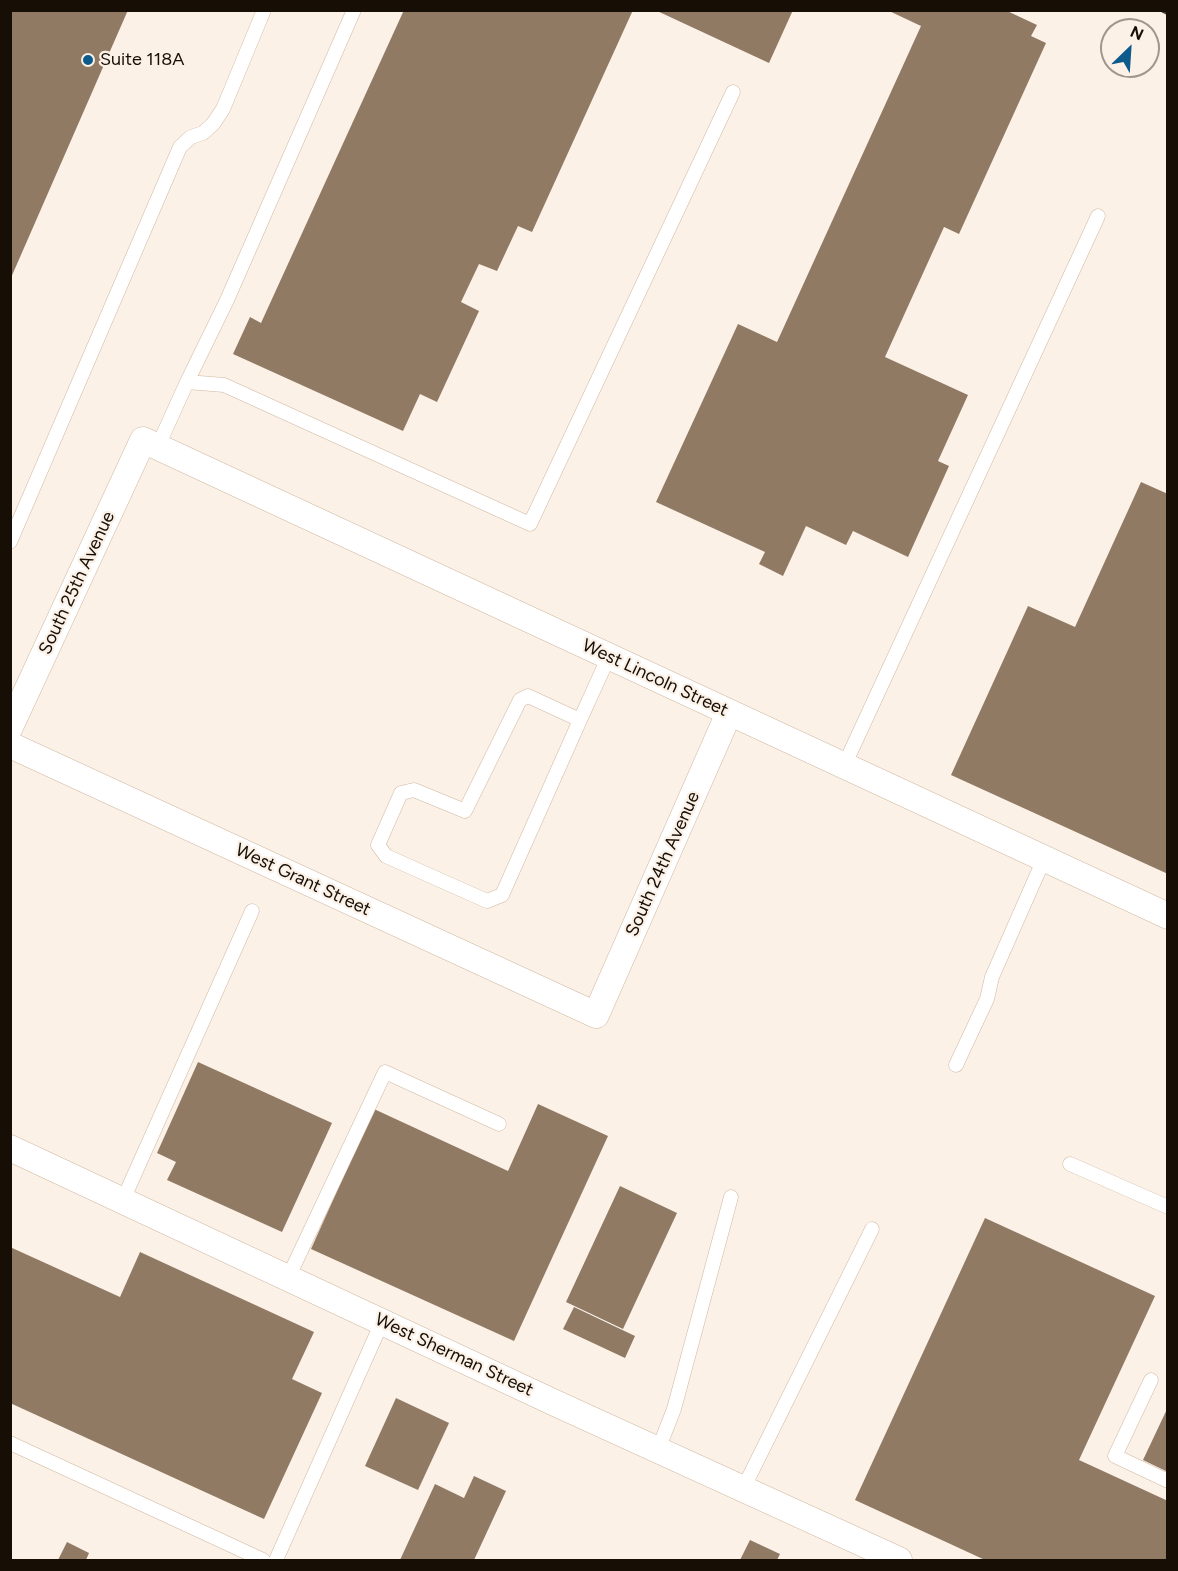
<!DOCTYPE html>
<style>
body{margin:0}
#map{position:relative;width:1178px;height:1571px;overflow:hidden;background:#fbf1e7;font-family:Figtree,sans-serif}
canvas{display:block}
.frame{position:absolute;inset:0;border:12px solid #170e06;pointer-events:none}
.north{position:absolute;left:1100px;top:18px;width:60px;height:60px;box-sizing:border-box;background:#fbf1e7;border:2px solid #a0968d;border-radius:50%;rotate:25deg;font-size:16px;font-weight:700;line-height:24px;text-align:center;color:#170e06}
.north::after{content:'';display:block;margin:auto;width:21px;height:27px;background:#0d5a8d;clip-path:polygon(50% 0,100% 100%,50% 72%,0 100%)}
</style>
<div id="map">
<canvas width="1178" height="1571"></canvas>
<div class="frame"></div>
<div class="north">N</div>
</div>
<script>
const context = document.querySelector('canvas').getContext('2d');
context.lineJoin = 'round';
function fillPath(path, color) { context.fillStyle = color; context.fill(path, 'evenodd'); }
function trace(path, color, width, dash) { context.strokeStyle = color; context.lineWidth = width; context.lineCap = dash ? 'butt' : 'round'; context.setLineDash(dash || []); context.stroke(path); }
function drawText(font, color, halo, rows, align = 'center') {
  context.font = font + ' Figtree,sans-serif'; context.lineWidth = 4.5; context.setLineDash([]); context.textBaseline = 'middle'; context.strokeStyle = halo; context.fillStyle = color; for (const [text, x, y, turn = 0] of rows) {
    context.save(); context.translate(x, y); context.rotate((+turn || 0) * Math.PI / 180); context.textAlign = isNaN(turn) ? turn : align; if (halo) context.strokeText(text, 0, 0); context.fillText(text, 0, 0); context.restore();
  }
}
fillPath(new Path2D(`
 M10 10H128L10 280Z
 M404 10H633L532 232 518 226 497 271 479 264 461 302 479 311 437 402 420 394 403 431 233 354 250 317 261 323Z
 M655 10H793L769 63Z
 M887 10H1005L1037 25 1031 36 1046 43 959 234 944 227 885 357 968 395 938 461 949 466 908 557 853 531 846 545 806 526 783 576 759 564 765 552 656 502 738 324 777 342 921 26Z
 M1141 482 1168 494V874L951 775 1028 606 1075 627Z
 M198 1062 332 1123 282 1232 167 1180 176 1162 157 1153Z
 M538 1104 608 1136 514 1341 311 1249 374 1109 508 1171Z
 M620 1186 677 1213 623 1329 566 1302Z
 M985 1218 1155 1296 1079 1460 1168 1501V1560H985L855 1500Z
 M10 1247 120 1297 140 1252 314 1332 292 1379 322 1393 264 1519 10 1403Z
 M574 1307 635 1336 625 1358 563 1329Z
 M396 1398 449 1423 418 1490 365 1466Z
 M1168 1407V1472L1143 1460Z
 M474 1476 506 1491 474 1560H400L435 1484 464 1498Z
 M750 1540 780 1554 777 1560H740Z
 M67 1542 89 1553 86 1560H58Z`), '#917a64');
const lane = new Path2D(`
 M187 382 227 300 354 10
 M158 446 187 382 224 385 530 524 733 92
 M10 542 180 147 191 137 203 133 213 124 223 109 264 10
 M580 720 528 696 520 700 465 811 414 790 401 793 378 845 386 856 487 901 502 895 580 720 609 656
 M844 766 1098 216
 M956 1065 987 999 992 977 1044 859
 M1070 1164 1168 1207
 M123 1200 252 911
 M288 1278 385 1072 499 1124
 M1151 1380 1115 1456 1168 1481
 M10 1443 263 1560
 M658 1450 674 1409 731 1197
 M743 1489 872 1229
 M276 1560 382 1322`);
const street = new Path2D(`
 M10 727 143 440 1168 916
 M10 745 596 1015 729 713
 M10 1148 555 1403 899 1560`);
trace(lane, '#d1b8a1', 15);
trace(street, '#d1b8a1', 27);
trace(lane, '#fff', 14);
trace(street, '#fff', 26);
trace(new Path2D(`
 M1162 10 1168 13`), '#433a31', 4.5, [10, 10]);
for (const [x, y, r, color] of [
 [88,60,6,"#0d5a8d"]
]) { const dot = new Path2D(); dot.arc(x, y, r, 0, 2 * Math.PI); context.fillStyle = color; context.fill(dot); trace(dot, '#fbf1e7', 2); }
drawText('18px', '#170e06', '#fbf1e7', [
 ["Suite 118A",100,60]
], 'left');
drawText('18px', '#170e06', '#fbf1e7', [
 ["South 25th Avenue",77,583,-65],
 ["West Lincoln Street",655,678,25],
 ["South 24th Avenue",663,864,-66],
 ["West Grant Street",303,880,25],
 ["West Sherman Street",454,1355,25]
]);
</script>
